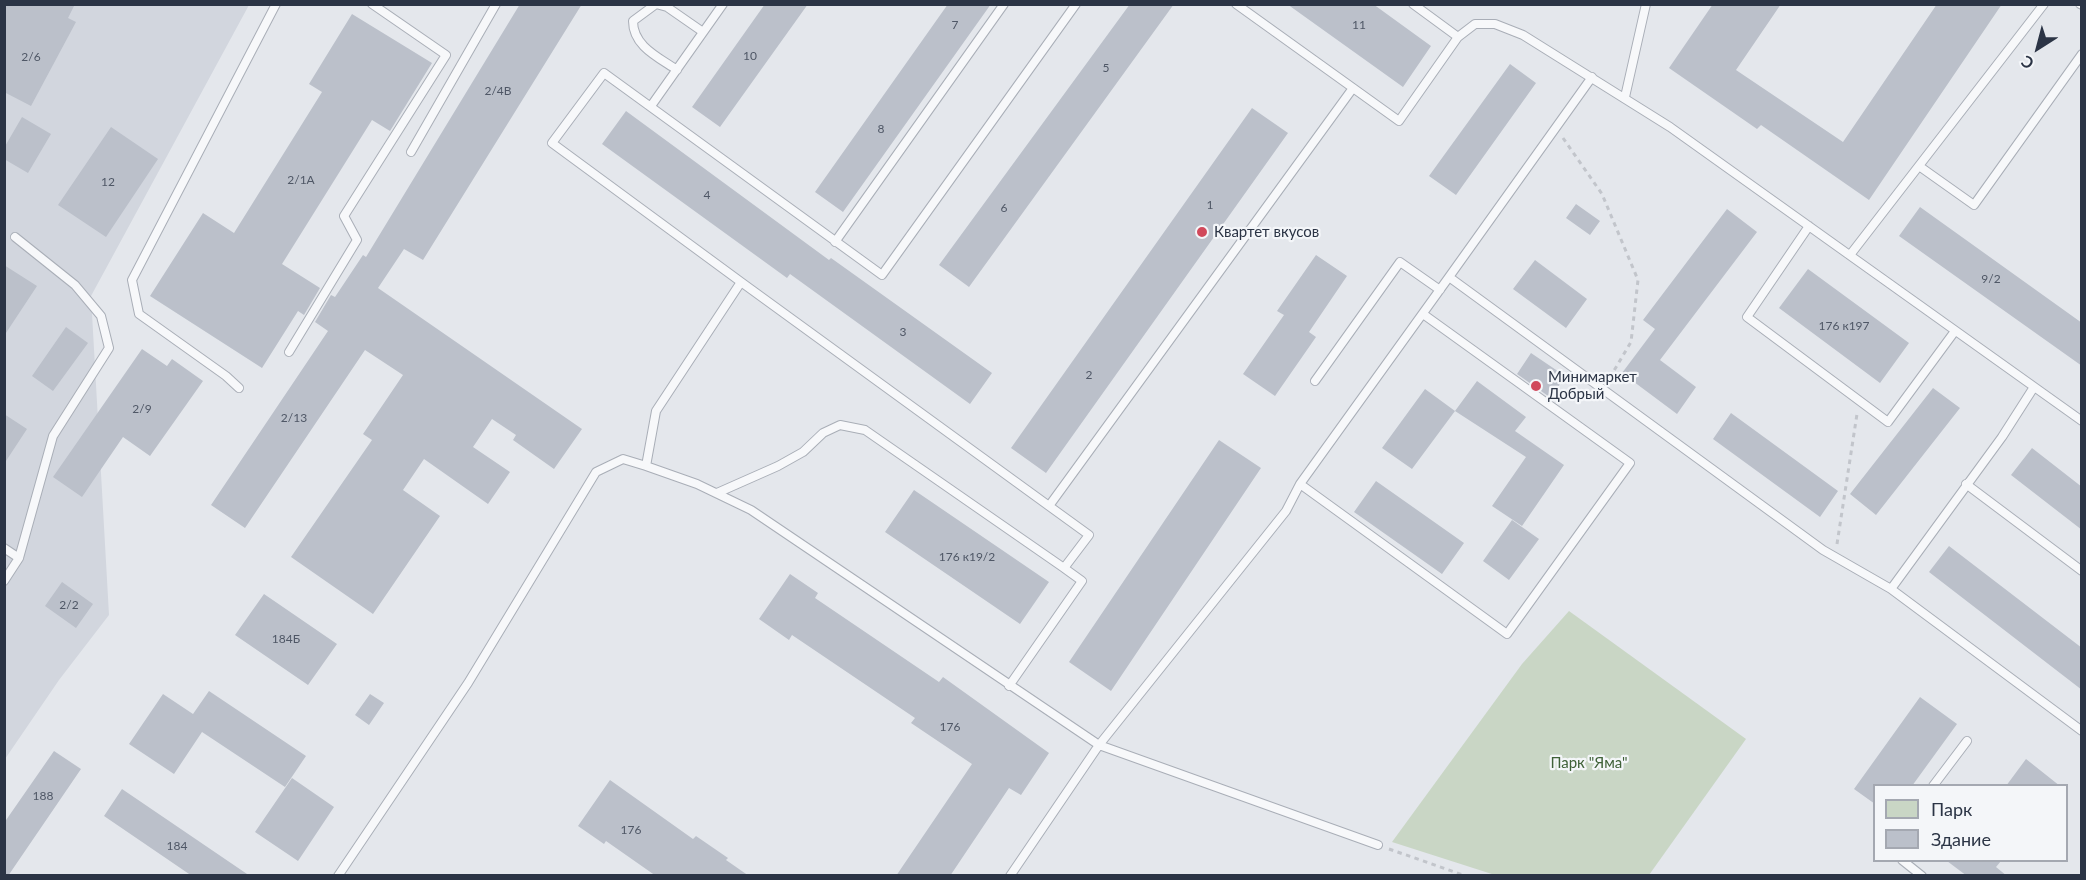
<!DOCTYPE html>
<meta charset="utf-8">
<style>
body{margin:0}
#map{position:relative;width:2086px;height:880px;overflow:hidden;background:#e4e7ec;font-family:Lato,sans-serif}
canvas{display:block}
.frame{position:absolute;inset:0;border:6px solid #2b3445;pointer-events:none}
.legend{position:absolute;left:1873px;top:784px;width:195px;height:78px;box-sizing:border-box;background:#f4f6f9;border:2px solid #a4a8b1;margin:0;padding:8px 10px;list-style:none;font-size:18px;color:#2b3445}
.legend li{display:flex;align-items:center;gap:12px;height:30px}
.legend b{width:30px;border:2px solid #a4a8b1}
.north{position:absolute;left:2008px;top:18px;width:60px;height:60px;-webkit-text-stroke:4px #f4f6f9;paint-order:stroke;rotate:216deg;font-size:16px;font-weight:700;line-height:24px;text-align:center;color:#2b3445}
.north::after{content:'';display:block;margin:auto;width:21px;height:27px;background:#2b3445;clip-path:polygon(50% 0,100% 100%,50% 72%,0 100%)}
</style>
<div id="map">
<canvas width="2086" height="880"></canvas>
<div class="frame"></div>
<ul class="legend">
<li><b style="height:16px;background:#c9d6c5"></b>Парк</li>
<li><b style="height:16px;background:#bbc0ca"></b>Здание</li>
</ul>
<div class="north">С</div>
</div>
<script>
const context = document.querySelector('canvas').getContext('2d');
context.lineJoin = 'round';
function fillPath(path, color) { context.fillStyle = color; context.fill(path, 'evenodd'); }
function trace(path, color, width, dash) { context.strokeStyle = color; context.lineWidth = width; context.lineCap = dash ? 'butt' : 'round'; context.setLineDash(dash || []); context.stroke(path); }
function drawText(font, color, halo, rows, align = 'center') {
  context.font = font + ' Lato,sans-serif'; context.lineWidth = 4.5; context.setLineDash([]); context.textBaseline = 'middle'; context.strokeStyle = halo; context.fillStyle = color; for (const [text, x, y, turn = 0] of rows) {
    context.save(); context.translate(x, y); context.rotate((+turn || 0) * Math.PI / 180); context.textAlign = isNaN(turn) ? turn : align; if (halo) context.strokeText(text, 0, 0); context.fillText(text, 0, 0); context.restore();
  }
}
fillPath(new Path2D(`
 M5 5H249L91 296 109 615 59 680 5 759Z`), '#d2d6de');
fillPath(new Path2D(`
 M1569 611 1746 739 1649 875H1495L1392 842 1522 664Z`), '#c9d6c5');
fillPath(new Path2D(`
 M4 4H75L68 18 76 22 31 106 4 92Z
 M520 4H582L423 260 404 249 378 288 582 429 554 469 513 440 516 435 492 419 473 447 510 472 488 504 424 459 403 490 440 516 373 614 291 557 372 440 363 434 403 375 365 350 245 528 211 505 328 331 315 322 331 295 335 297 363 255 366 257Z
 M765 4H808L720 127 692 107Z
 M948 4H991L843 212 815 192Z
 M1130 4H1174L969 287 939 265Z
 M1287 4H1373L1431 46 1403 87Z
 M1713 4H1781L1736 70 1843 142 1937 4H2002L1869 200 1761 125 1757 129 1669 68Z
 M352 14 432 63 390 131 372 120 282 264 320 288 304 315 298 311 262 368 150 296 203 213 234 233 322 92 309 84Z
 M1510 64 1536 83 1456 195 1429 176Z
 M1252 108 1288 133 1046 473 1011 448Z
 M626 111 829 260 831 258 992 373 970 404 790 274 787 278 602 144Z
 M22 117 51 134 28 173 4 159V148Z
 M111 127 158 159 106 237 58 205Z
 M1576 204 1600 221 1590 235 1566 218Z
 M1920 207 2082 323V366L1899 236Z
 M1727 209 1757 232 1660 360 1696 387 1677 414 1622 373 1655 329 1643 320Z
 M1316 255 1347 276 1309 332 1316 337 1275 396 1243 374 1284 315 1277 311Z
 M1535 260 1587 299 1566 328 1513 289Z
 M4 265 37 286 4 336Z
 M1808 269 1909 343 1880 383 1779 308Z
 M66 327 88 343 53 391 32 376Z
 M142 349 167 366 172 359 203 381 150 456 123 437 82 497 53 477Z
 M1531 353 1565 376 1551 398 1517 374Z
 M1477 381 1526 417 1515 431 1564 465 1522 526 1492 506 1526 457 1455 411Z
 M1933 388 1960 408 1876 515 1850 494Z
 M1425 389 1455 411 1412 469 1382 448Z
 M1731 413 1838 491 1820 517 1713 439Z
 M4 414 27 429 4 464Z
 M1219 440 1261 468 1111 691 1069 662Z
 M2032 448 2082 487V530L2011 475Z
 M1376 481 1464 543 1442 574 1354 512Z
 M914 490 1049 582 1020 624 885 532Z
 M1512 520 1539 539 1509 580 1483 561Z
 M1949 546 2082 648V690L1929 572Z
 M790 574 818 593 815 598 939 682 943 677 1049 753 1021 795 1009 788 950 876H896L972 764 911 723 915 718 792 635 789 640 759 619Z
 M62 582 93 604 76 628 45 606Z
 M264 594 337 644 308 685 235 635Z
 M209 691 306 756 285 787 202 732 174 774 129 744 163 694 193 714Z
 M370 694 384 703 369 725 355 715Z
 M1920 697 1957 724 1912 786H1875V804L1854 789Z
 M54 751 81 769 8 876H4V823Z
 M2026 759 2060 786H2006Z
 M292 778 334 807 298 861 255 832Z
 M610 780 693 839 696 836 728 858 726 860 749 876H656L606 841 604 844 578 826Z
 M122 789 250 876H192L104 816Z
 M1947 861H2001L1996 867 2007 876H1967Z`), '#bbc0ca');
const lane = new Path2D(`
 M656 4 633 21C633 46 658 57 677 70
 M656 4 667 7 703 32
 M1236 4 1399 121 1458 37 1475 24H1495L1523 35 1670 127 2082 421
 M1413 4 1458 37
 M2080 4 2082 5
 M1625 97 1646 4
 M651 106 723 4
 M411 152 496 4
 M1919 166 1974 205 2082 54
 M1809 226 1747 317 1888 422 1955 331
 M15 237 75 285 101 316 109 348 53 436 19 558
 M835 242 1004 4
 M1850 255 2044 4
 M1449 277 1592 77
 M741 282 1049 506 1353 88
 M1423 314 1630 463 1507 634 1300 484 1449 277 1823 550 1891 589
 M289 352 357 240 344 216 446 55 372 4
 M1315 381 1400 262 1440 290
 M2034 387 2002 437 1891 589 2082 731
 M239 388 226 376 139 314 132 280 276 4
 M646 466 697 484 751 510 1099 745 1378 845
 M1966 484 2082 571
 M717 493 778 466 803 452 823 433 840 425 865 430 1064 568
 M4 548 19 558 4 581
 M1009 686 1082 581 1064 568 1089 535 1049 506
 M1933 786 1967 741
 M1902 860 1922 876
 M338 876 468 683 596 472 623 459 646 466 656 411 741 282 552 143 604 73 882 275 1076 4
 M1010 876 1099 745 1286 511 1300 484`);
trace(lane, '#a9aeb7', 10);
trace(new Path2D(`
 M1563 138 1602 194 1638 280 1631 342 1609 379
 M1837 544 1857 414
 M1389 849 1466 876`), '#c2c5cb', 3, [4.5, 4.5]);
trace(lane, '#f7f8fa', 8);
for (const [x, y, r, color] of [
 [1202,232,6,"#d1495b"],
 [1536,386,6,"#d1495b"]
]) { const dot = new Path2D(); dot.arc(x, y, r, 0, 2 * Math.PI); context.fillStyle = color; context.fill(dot); trace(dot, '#f4f6f9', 2); }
drawText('12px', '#4f5766', null, [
 ["7",955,25],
 ["11",1359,25],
 ["10",750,56],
 ["2/6",31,57],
 ["5",1106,68],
 ["2/4В",498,91],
 ["8",881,129],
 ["2/1А",301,180],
 ["12",108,182],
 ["4",707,195],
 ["1",1210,205],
 ["6",1004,208],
 ["9/2",1991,279],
 ["176 к197",1844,326],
 ["3",903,332],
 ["2",1089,375],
 ["2/9",142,409],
 ["2/13",294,418],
 ["176 к19/2",967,557],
 ["2/2",69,605],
 ["184Б",286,639],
 ["176",950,727],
 ["188",43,796],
 ["176",631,830],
 ["184",177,846]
]);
drawText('15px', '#2b3445', '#f4f6f9', [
 ["Квартет вкусов",1214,232],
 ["Минимаркет",1548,377],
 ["Добрый",1548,394]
], 'left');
drawText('15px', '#3f6138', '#f4f6f9', [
 ["Парк \"Яма\"",1589,763]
]);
</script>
